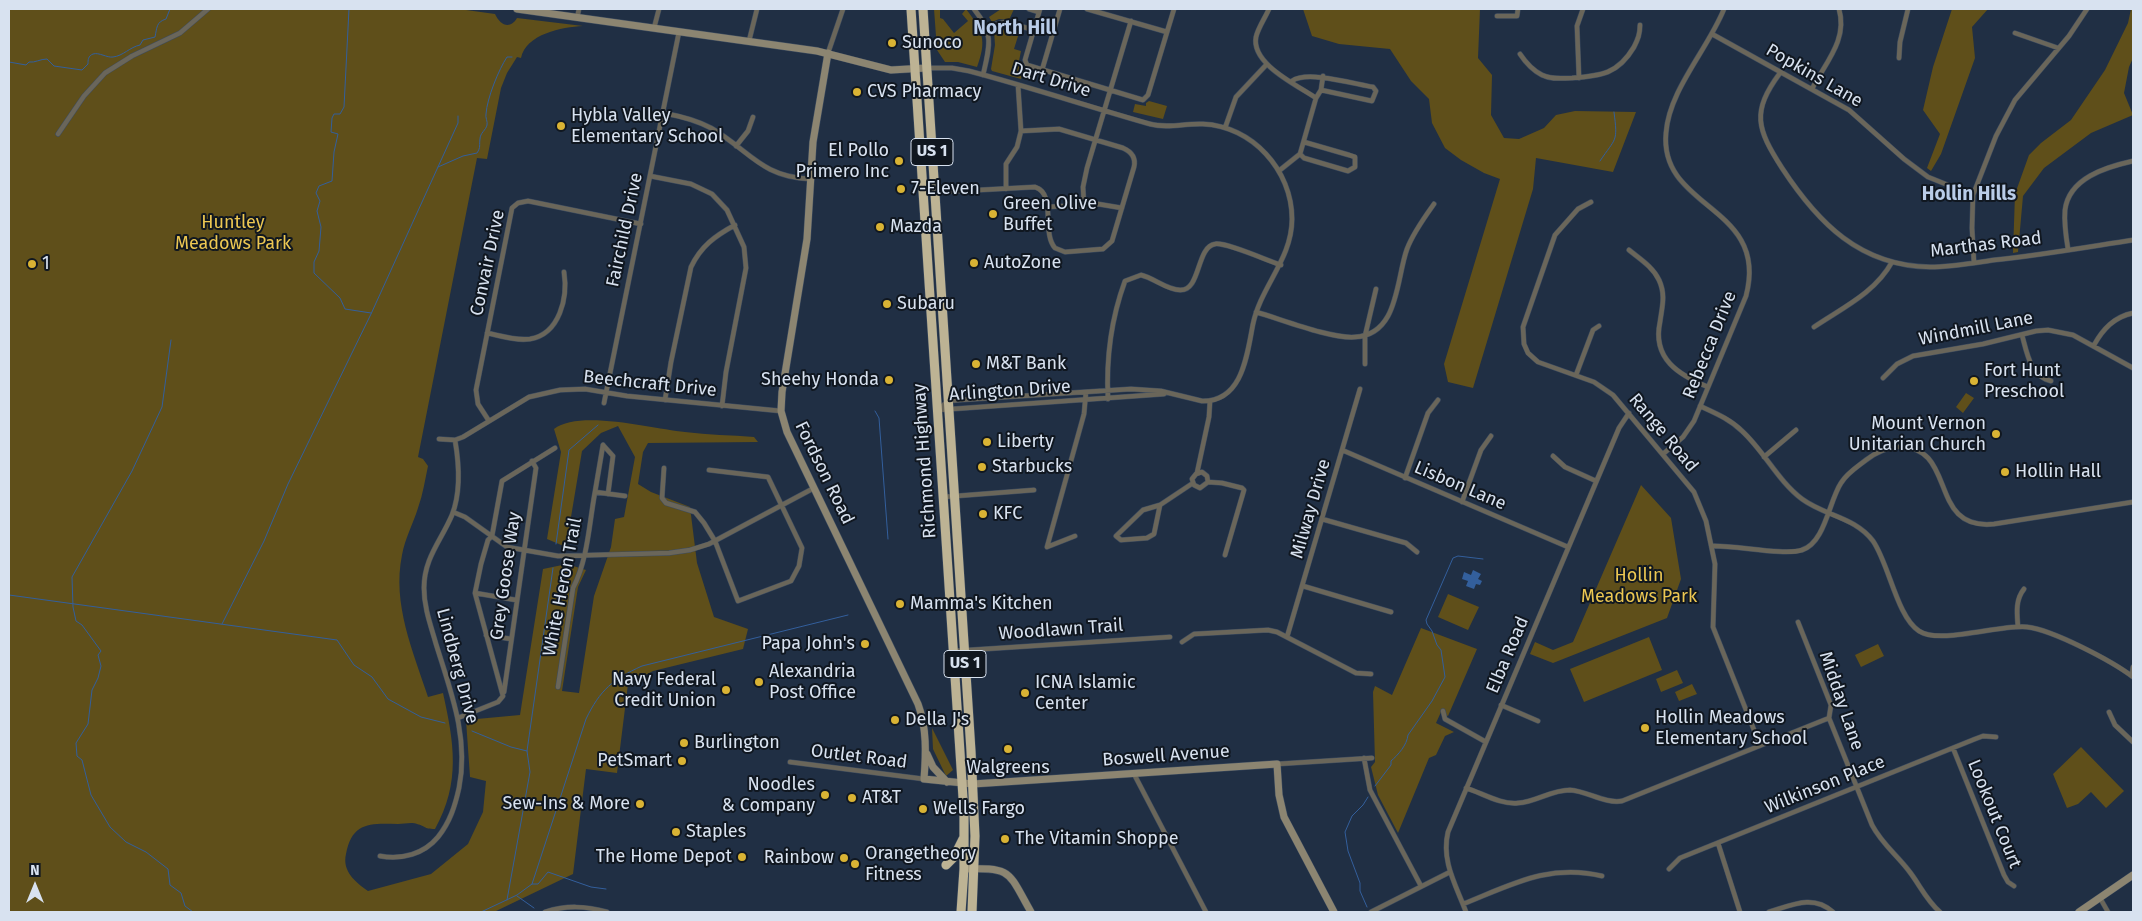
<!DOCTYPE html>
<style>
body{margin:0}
#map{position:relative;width:2142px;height:921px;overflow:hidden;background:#202f44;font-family:"Fira Sans",sans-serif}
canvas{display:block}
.frame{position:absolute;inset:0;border:10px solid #d8e2f0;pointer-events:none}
.north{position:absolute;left:10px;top:861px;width:50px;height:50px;-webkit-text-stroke:4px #101720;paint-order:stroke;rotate:0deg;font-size:14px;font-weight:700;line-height:20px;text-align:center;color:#d8e2f0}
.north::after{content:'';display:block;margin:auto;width:18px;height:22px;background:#d8e2f0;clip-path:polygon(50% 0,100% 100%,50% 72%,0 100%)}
</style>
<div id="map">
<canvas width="2142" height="921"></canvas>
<div class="frame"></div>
<div class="north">N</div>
</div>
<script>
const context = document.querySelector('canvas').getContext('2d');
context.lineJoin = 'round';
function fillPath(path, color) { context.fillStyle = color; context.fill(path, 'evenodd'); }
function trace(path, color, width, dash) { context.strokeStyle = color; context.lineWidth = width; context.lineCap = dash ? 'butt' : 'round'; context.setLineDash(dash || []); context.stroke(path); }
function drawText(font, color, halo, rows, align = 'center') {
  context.font = font + ' "Fira Sans",sans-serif'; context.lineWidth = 4; context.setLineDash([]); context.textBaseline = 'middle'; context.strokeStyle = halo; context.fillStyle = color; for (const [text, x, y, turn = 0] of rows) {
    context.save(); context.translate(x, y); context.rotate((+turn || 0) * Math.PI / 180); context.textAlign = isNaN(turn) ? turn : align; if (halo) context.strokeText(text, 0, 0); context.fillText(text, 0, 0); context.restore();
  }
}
fillPath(new Path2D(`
 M9 9H459L495 14C500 25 510 30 517 18L583 26C562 27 526 34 521 58L517 57 507 73 501 88 487 159 477 158 418 457 423 459 428 466C425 480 423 494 418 508 413 524 405 538 402 555 392 604 413 651 428 697L443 693C454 743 461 782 435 829 423 829 426 826 417 824 412 822 404 824 398 824 370 823 352 822 346 854 342 871 355 882 368 891L431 874 468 844 483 812 486 781 470 777 466 720 520 715 543 569 567 564 586 570 578 587 562 691 579 693 594 596 611 547 615 519 624 517 635 457 618 426 601 433 582 451 566 547 547 539 561 452 554 429C579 409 654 429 685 432 708 435 731 435 754 437L758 442 648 443 643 452 638 484 651 492 690 507 697 563 714 617 748 629 743 649 653 671 628 684 617 773 586 769 573 874 494 912H9Z
 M934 9H940V18L943 19 954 33 968 21 962 14 966 9C983 31 987 40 977 67L958 62H945L937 50Z
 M1001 9H1014L1009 20 999 19 992 22 989 17Z
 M1303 9H1480L1478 58 1492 75 1491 115 1504 138 1519 139 1544 128 1556 115 1575 111 1636 112 1613 172 1536 158 1533 189 1473 388 1448 382 1444 364 1500 179 1484 173 1461 160 1445 148 1432 123 1429 99 1411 81 1390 49 1339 44 1312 36Z
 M1952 9H1988L1972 27 1975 58 1941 154 1931 171 1927 168 1940 134 1923 110 1933 67Z
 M2131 9H2133V58L2129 67 2124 93 2133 115 2091 133 2044 168 2023 196 2018 252 2013 253 2015 194 2029 155 2041 143 2071 120 2105 70 2128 23Z
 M1000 27V29L1019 33 1014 49 1021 51 1019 61 1022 62 1024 67 1021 79 992 71 991 69 995 45 994 31Z
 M1149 101 1167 106 1163 119 1133 112 1135 104 1146 106V103Z
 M1966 393 1974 398 1963 413 1956 407Z
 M1641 485 1671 518 1681 579 1667 618 1553 663 1530 654 1535 642 1553 650 1573 642Z
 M1448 594 1479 607 1468 630 1438 617Z
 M1421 628 1477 649 1448 716 1441 712 1436 723 1454 732 1445 736 1436 755 1429 758 1398 833 1378 795 1371 767 1375 762 1373 692 1375 686 1392 695Z
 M1649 637 1662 670 1584 702 1570 669Z
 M1878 644 1884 656 1861 667 1855 655Z
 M1677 670 1683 683 1661 692 1656 679Z
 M1692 684 1697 694 1679 701 1675 692Z
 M932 728 953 770 946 776 933 749Z
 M2081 747 2124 791 2106 808 2091 792 2078 804 2067 808 2053 774Z`), '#5f4f1a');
fillPath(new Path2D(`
 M1473 570 1481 574 1478 579 1482 581 1480 585 1476 584 1474 589 1466 586 1468 581 1462 579 1464 572 1471 575Z`), '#335f9c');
trace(new Path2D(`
 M349 9 344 107 340 114H334L332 118 331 132 338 134 334 152 332 181 319 186 316 193 320 201 317 211 321 227 319 251 314 262V273L340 298 345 309 371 313
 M9 62 26 65 29 62C35 63 40 59 47 59L54 66 82 70 88 64C88 60 88 56 93 54 99 52 107 58 113 57 123 56 130 47 140 45L143 40 155 37C157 28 156 22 166 19L170 9
 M1600 161C1616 137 1618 143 1614 112
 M438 167 463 156 477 153C481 147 479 145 480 139 480 133 486 130 487 125 488 122 485 117 486 114 487 98 499 69 507 57H512
 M171 340 162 407 132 471 72 577 73 607 76 621 82 625 101 651 98 655 101 666 98 678 92 690 88 724 76 743 77 756 82 760 91 795 110 827 126 842 146 852 168 869 170 885 181 893 185 906 193 912
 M875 411 879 418 888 539
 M556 544 569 450 598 425
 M9 595 337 640 354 665 372 677 388 699 421 717 445 723
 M222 624 264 541 288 484 371 314 458 123V116
 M472 731 511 747 527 751
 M1375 786 1391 765V761C1398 755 1407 745 1408 735L1432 701 1445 677 1441 650 1437 645 1432 631 1427 624 1426 620 1453 558 1458 556 1483 559
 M532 884 586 719C600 690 613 679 642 666L848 615
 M517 896 534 908
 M507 900 530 772 527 751 553 568
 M1367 907 1360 891V883L1348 851 1345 832 1352 816 1363 805 1368 797
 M481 912 517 895 532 884H538L548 872 591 887 606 889`), '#335f9c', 1);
const street = new Path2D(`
 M974 9C994 34 990 45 983 75
 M1029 9 1039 12
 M1040 9 1025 60 1027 65 1143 100 1148 95 1174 9
 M1087 9 1167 32
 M1269 9C1265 18 1258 28 1256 37 1251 64 1297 85 1316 98L1300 154 1280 170
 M1497 16H1517L1518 9
 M577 18 579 9
 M987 26 1006 22 1034 30
 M654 28 659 9
 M2015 33 2058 48
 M1712 34 1849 110 1904 159 1928 177 1973 195
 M749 41 757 9
 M828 53 843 9
 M1520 54C1526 63 1532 70 1542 75 1552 80 1562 78 1572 78 1601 76 1618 74 1634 47 1638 39 1640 34 1640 25
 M1899 58 1900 42 1908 9
 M926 68H952L969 71C1030 87 1090 107 1150 124 1168 129 1185 123 1203 124 1252 126 1292 170 1292 219 1292 259 1261 286 1253 324 1247 354 1243 402 1202 401L1161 391 1131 389 959 400 948 401 938 410
 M1042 70 1060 9
 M1780 73C1751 112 1757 129 1782 168 1818 223 1860 266 1930 267 1951 267 1973 263 1994 260 2041 255 2087 247 2133 240
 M1579 78 1577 26 1583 9
 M1292 81C1307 70 1354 84 1373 87L1376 91 1372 101 1321 90
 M1812 89C1825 63 1848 40 1839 9
 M1316 98 1321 90 1323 76
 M663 113C680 116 696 120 711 128 749 150 761 177 810 179
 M1225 128 1236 97 1267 64
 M58 134 84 96 105 73 132 56 180 33 208 9
 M736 146 748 131 753 117
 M1300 154 1304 158 1348 171 1355 167V157L1349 155 1304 142
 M650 176 691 184 712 194 727 210 744 247 746 268 726 372 722 406
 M1006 189V164L1017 147 1021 131 1018 85
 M923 193 1035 187C1057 194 1041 232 1055 248L1065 252 1103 249 1112 241 1134 167C1136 158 1132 152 1123 148L1059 129 1021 131
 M1591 202 1578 209 1555 235 1523 327 1524 344 1528 353 1538 362 1594 382 1613 395 1694 492 1706 521 1715 564 1713 627 1760 745
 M1084 205 1083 187 1087 168 1131 21
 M1047 207 1098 204 1122 208
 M2068 249C2066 237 2064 223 2065 210 2069 178 2106 167 2133 161
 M1629 250C1640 259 1653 267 1659 280 1666 295 1662 307 1660 322 1652 359 1679 375 1708 387
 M1974 263 1972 228 1973 195 1996 136 2015 100 2069 36 2087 9
 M1256 312C1281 319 1331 339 1355 337 1399 335 1396 279 1407 249 1413 233 1424 218 1434 204
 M1814 327C1842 308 1875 293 1892 262
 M487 333C501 336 516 341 530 339 560 334 568 297 564 272
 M2022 335C2027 353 2030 376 2051 381
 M2094 345C2103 329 2114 317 2133 313
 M1365 364V336L1376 289
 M1576 375 1593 330 1599 326
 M1883 378 1897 364 1913 356 1983 344 2036 331 2048 330 2073 335 2133 368
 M1108 399C1106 358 1111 319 1125 281L1141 275C1154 278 1167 290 1180 290 1201 291 1196 247 1215 244 1226 242 1268 261 1281 265
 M665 400 671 362 691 267C701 246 715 236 735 225
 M604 403 679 32
 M1700 406C1715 413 1730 419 1742 431 1764 451 1778 481 1802 499 1825 516 1855 517 1873 541 1889 564 1897 617 1919 631 1940 645 2000 624 2027 627 2053 630 2112 661 2133 677
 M938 410 1164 394
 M489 421 478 404 476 390 512 208 518 203 528 201 641 224
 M439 439 455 440 463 437 529 397 560 390 585 389 627 396 781 411
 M603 445 595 492 625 496
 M603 445 613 456 608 494
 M1342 450 1568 547
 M1663 454 1683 437 1694 421 1746 296C1770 205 1659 210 1666 133 1669 90 1708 49 1724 9
 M1553 456 1565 467 1596 481
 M1764 457 1796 430
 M664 468 662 498 666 503 695 512 704 523 715 541 738 601 791 581 799 566 802 548 768 477 709 470
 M1197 473 1209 417 1210 401
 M1405 478 1428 413 1438 400
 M1208 482 1207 476 1202 472 1196 474 1192 479 1194 485 1200 488 1208 482 1222 483 1242 488 1244 490 1225 555
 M943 497 1034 490
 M1462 502 1481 450 1491 436
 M1160 505 1154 534 1147 538 1121 540 1116 536 1143 510 1160 505 1193 483
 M453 512 465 517 507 547 558 556 669 553 690 550 709 544 814 488
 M1322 519 1406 543 1417 552
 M1075 536 1047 547 1084 414 1086 392
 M1712 546C1735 545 1784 556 1802 550 1825 543 1829 501 1841 483 1847 473 1857 467 1866 460 1875 453 1885 448 1897 447 1959 444 1926 531 1994 524L2133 502
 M1303 586 1391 612
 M475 593 516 600
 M1798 622 1831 705 1829 718 1872 825C1882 844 1897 855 1909 871 1920 885 1926 900 1940 912
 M2018 627C2017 614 2015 600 2024 589
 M486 635 511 639
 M1287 637 1360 389
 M1182 642 1194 634 1268 630 1277 632 1356 673 1371 674
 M954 651 1170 637
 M2132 675 2133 667
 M558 687 573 588C588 559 589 524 595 492
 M504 692 536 468 532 461
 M1501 705 1538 721
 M1443 711 1445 719 1486 742
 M2109 712 2115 725 2133 742
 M458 718 498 702 503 696 475 593 481 564 488 540 492 536 502 481 555 448
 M1953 748 2004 875 2008 882 2014 886
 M1364 758 1370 790 1421 886
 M790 762 924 779
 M1277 764 1372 758
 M1134 774 1206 912
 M1466 788C1482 793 1501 805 1518 803 1536 802 1551 790 1570 790 1587 791 1605 804 1622 801L1829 718
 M1718 843 1740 912
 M380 856C402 860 424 854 438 837 450 822 455 806 459 788 469 738 451 692 436 644 431 626 424 608 424 588 424 558 441 541 452 515 461 492 459 463 455 440
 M1669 869 1680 858 1975 739 1983 736 1996 737
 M2100 898 2108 912
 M1463 904C1511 885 1549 863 1602 876
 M545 912C567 905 585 906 607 912
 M1371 912 1450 872
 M1466 912C1456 885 1441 861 1448 832L1619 428 1629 413
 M1769 912C1792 905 1813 894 1833 912`);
const secondary = new Path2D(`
 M517 9 817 51 891 70 926 68
 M828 53 813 142 807 239 782 392 781 411 787 432 918 704C927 728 926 754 924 779L973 784 1277 764 1279 795 1284 817 1334 912
 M927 754 933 767 947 782
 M964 869C1013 867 1008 872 1031 912
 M2079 912 2133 875`);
const highway = new Path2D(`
 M911 9 964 813V869L961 912
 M923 9 971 751 975 836 972 912
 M946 865 954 857 963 839`);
trace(street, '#3d4c60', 5.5);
trace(secondary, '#3d4c60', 8);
trace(highway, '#3d4c60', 10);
trace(street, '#6a665a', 4.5);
trace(secondary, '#8c8571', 7);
trace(highway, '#bdb394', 9);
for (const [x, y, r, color] of [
 [892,43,5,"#d9b334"],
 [857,92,5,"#d9b334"],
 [561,126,5,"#d9b334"],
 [899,161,5,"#d9b334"],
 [901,189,5,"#d9b334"],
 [993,214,5,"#d9b334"],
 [880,227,5,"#d9b334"],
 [974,263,5,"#d9b334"],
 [32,264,5,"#d9b334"],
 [887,304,5,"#d9b334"],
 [976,364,5,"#d9b334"],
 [889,380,5,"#d9b334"],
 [1974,381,5,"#d9b334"],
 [1996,434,5,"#d9b334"],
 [987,442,5,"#d9b334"],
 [982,467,5,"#d9b334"],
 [2005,472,5,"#d9b334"],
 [983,514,5,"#d9b334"],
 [900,604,5,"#d9b334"],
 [865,644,5,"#d9b334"],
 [759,682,5,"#d9b334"],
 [726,690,5,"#d9b334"],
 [1025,693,5,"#d9b334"],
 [895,720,5,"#d9b334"],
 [1645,728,5,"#d9b334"],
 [684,743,5,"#d9b334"],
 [1008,749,5,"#d9b334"],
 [682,761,5,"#d9b334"],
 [825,795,5,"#d9b334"],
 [852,798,5,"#d9b334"],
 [640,804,5,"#d9b334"],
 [923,809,5,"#d9b334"],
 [676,832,5,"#d9b334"],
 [1005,839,5,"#d9b334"],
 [742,857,5,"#d9b334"],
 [844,858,5,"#d9b334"],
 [855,864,5,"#d9b334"]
]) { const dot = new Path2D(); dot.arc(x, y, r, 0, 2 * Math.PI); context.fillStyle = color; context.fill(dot); trace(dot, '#101720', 2); }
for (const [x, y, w] of [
 [932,152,42],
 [965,664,42]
]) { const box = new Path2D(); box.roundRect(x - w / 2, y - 13.5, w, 27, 4); context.fillStyle = '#101720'; context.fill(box); trace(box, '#d8e2f0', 1); }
drawText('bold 16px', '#d8e2f0', null, [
 ["US 1",932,152],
 ["US 1",965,664]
]);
drawText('18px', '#d8e2f0', '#101720', [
 ["Sunoco",902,43],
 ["CVS Pharmacy",867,92],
 ["Hybla Valley",571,116],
 ["Elementary School",571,137],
 ["El Pollo",889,151,"right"],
 ["Primero Inc",889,172,"right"],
 ["7-Eleven",911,189],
 ["Green Olive",1003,204],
 ["Buffet",1003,225],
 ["Mazda",890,227],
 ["AutoZone",984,263],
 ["1",42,264],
 ["Subaru",897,304],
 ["M&T Bank",986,364],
 ["Fort Hunt",1984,371],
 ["Preschool",1984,392],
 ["Sheehy Honda",879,380,"right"],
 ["Mount Vernon",1986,424,"right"],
 ["Unitarian Church",1986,445,"right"],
 ["Liberty",997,442],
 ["Starbucks",992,467],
 ["Hollin Hall",2015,472],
 ["KFC",993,514],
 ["Mamma's Kitchen",910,604],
 ["Papa John's",855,644,"right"],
 ["Alexandria",769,672],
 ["Post Office",769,693],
 ["Navy Federal",716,680,"right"],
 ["Credit Union",716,701,"right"],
 ["ICNA Islamic",1035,683],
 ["Center",1035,704],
 ["Hollin Meadows",1655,718],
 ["Elementary School",1655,739],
 ["Della J's",905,720],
 ["Burlington",694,743],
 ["PetSmart",672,761,"right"],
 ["Walgreens",1008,768,"center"],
 ["Noodles",815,785,"right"],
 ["& Company",815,806,"right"],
 ["AT&T",862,798],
 ["Sew-Ins & More",630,804,"right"],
 ["Wells Fargo",933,809],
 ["Staples",686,832],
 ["The Vitamin Shoppe",1015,839],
 ["Orangetheory",865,854],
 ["Fitness",865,875],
 ["The Home Depot",732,857,"right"],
 ["Rainbow",834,858,"right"]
], 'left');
drawText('18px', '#d8e2f0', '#101720', [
 ["Popkins Lane",1814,76,30],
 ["Dart Drive",1051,80,17],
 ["Fairchild Drive",625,230,-78],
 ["Marthas Road",1986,245,-7],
 ["Convair Drive",488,263,-78],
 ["Windmill Lane",1976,329,-11],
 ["Rebecca Drive",1710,345,-68],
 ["Beechcraft Drive",650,384,6],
 ["Arlington Drive",1010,391,-4],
 ["Range Road",1663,433,50],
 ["Richmond Highway",925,461,-94],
 ["Fordson Road",824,473,64],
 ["Lisbon Lane",1460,486,23],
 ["Milway Drive",1311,509,-74],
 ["Grey Goose Way",506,576,-82],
 ["White Heron Trail",563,587,-79],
 ["Woodlawn Trail",1061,630,-4],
 ["Elba Road",1508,655,-67],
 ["Lindberg Drive",457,666,75],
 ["Midday Lane",1841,701,71],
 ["Boswell Avenue",1166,756,-4],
 ["Outlet Road",859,757,7],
 ["Wilkinson Place",1825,785,-22],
 ["Lookout Court",1994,814,68]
]);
drawText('18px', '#ecc752', '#101720', [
 ["Huntley",233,223],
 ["Meadows Park",233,244],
 ["Hollin",1639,576],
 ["Meadows Park",1639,597]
]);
drawText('bold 19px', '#b9cce8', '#101720', [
 ["North Hill",1015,29],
 ["Hollin Hills",1969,195]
]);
</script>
